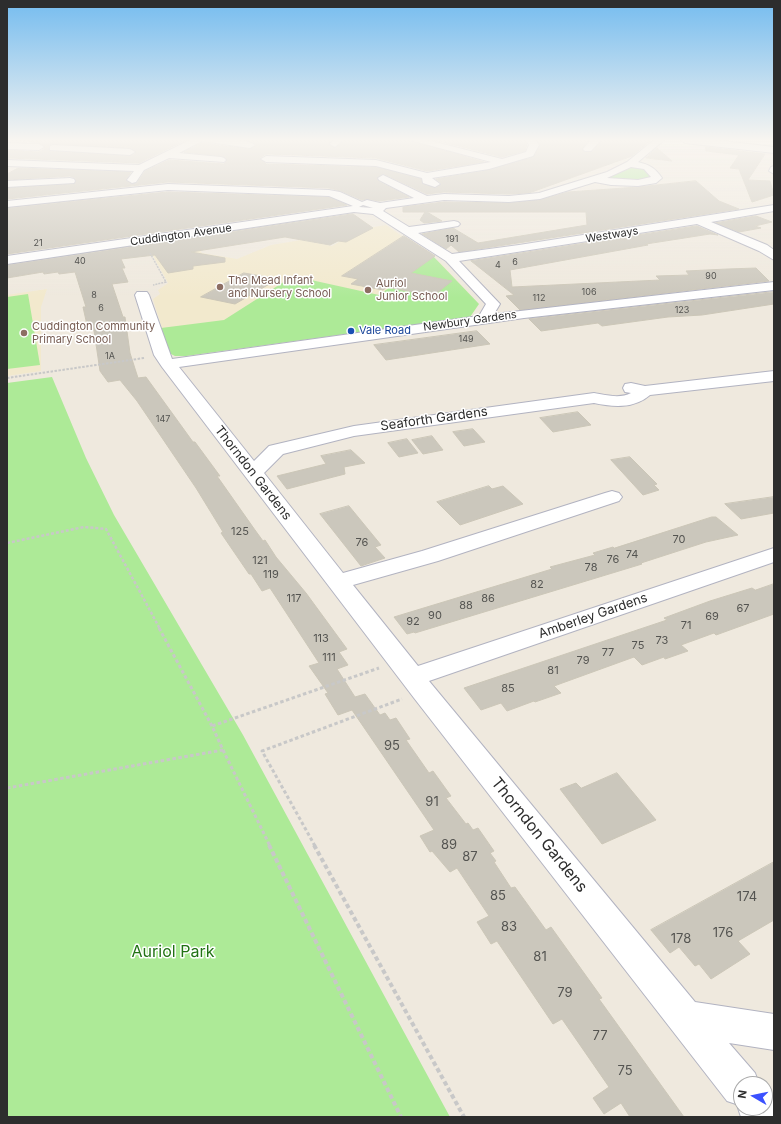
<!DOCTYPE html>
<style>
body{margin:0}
#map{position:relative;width:781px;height:1124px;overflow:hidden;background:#efe9de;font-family:Inter,sans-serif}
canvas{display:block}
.frame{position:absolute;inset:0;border:8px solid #2d2d2d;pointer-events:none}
.north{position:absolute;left:733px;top:1076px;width:40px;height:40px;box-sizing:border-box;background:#fff;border:1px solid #ababab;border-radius:50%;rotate:279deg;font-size:11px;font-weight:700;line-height:16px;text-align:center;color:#2d2d2d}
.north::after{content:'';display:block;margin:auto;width:14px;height:18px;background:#3b51ff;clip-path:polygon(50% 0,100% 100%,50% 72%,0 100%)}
</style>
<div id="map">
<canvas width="781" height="1124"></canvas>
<div class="frame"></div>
<div class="north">N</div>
</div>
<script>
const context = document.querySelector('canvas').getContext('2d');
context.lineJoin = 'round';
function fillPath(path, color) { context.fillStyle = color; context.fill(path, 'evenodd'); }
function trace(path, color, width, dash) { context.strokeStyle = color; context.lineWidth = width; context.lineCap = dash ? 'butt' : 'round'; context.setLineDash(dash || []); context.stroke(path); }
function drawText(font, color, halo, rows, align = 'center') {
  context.font = font + ' Inter,sans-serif'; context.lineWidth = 3; context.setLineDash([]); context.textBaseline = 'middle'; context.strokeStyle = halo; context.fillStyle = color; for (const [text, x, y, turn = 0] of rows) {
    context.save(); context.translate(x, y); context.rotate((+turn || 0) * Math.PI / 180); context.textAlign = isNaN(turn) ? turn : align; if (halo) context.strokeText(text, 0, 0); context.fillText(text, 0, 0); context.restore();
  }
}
fillPath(new Path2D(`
 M386 225 441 263 479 304 472 315 467 318 185 356H175L169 353 153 299 160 294 158 290 168 283 147 245 189 239 202 253 237 259 271 245 301 240 332 246 361 229Z
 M47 289 41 307V371L7 376V295Z`), '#f2e9cd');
fillPath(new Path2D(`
 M630 166 645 168 653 176 649 179 618 182 605 179Z
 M433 256 479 304 470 317 186 356H175L169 353 161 328 224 320 293 276 379 295Z
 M28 294 40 365 7 369V297Z
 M52 377 86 458 114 515 243 735 450 1117H7V383Z`), '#adea97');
const building = new Path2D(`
 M7 140H186L139 163 7 158V150L39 152 45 148 39 142ZM53 144 130 148 136 153 130 156 49 151V145Z
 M248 140H331L329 144 335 148 344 140H409L484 162 427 171 376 158 266 154 260 158 266 164 376 167 421 179 423 184 435 188 442 184 436 179 489 170 533 157 540 146 537 140H589L582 149 585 152H592L602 140H651L632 156 529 193 509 194 444 192 427 194 384 174 377 178 378 181 409 197 379 201 367 199 362 200 341 191 329 188 168 182 7 199V188L74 184 76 182 75 178 70 176 7 180V174L18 168 131 172 126 180 132 184 137 183 145 171 169 160 224 164 227 161 225 157 221 156 184 152 202 143 250 149 256 145Z
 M435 140H525L527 145 525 151 502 157Z
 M706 147 765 154 748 180 770 181 774 195 752 202 739 169 730 168 739 155 706 151Z
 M657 148 672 161 646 158Z
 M696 181 719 201 739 209 459 252 451 245 446 249 422 234 453 228 478 243 587 225 586 212H427L442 221 424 223 420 220 425 212H403V207L444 202 509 203 540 200 568 192 638 187Z
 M168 192 329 197 347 205 7 254V208Z
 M353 214 373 228 346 242 338 241 330 245 285 237 191 252 225 258V262L193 266V269L168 273 155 255 121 259 125 268H122L128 282 112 284 123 317H125L130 353 138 378 146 377 193 442H195L220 476H217L255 530 263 541 265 540 276 557 306 593 347 649 339 652 348 665 337 669 355 697 365 694 380 715 385 713 390 720 396 718 410 739 406 740 429 773 433 771 451 796 446 798 466 824 468 823 473 830 478 828 494 851 490 853 496 861 494 862 511 888 515 887 546 930 551 927 602 998 599 999 684 1117H630L621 1103 604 1114 593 1098 609 1087 562 1019 553 1024 497 941 491 944 477 922 489 916 457 868 450 872 432 851 430 852 420 836 434 830 352 710 338 715 325 694 328 693 309 666 319 663 270 588 262 591 251 574H249L221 533 223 532 196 488 137 401 120 380 108 382 100 371 93 324 87 325 83 307H86L75 272 59 274 58 272 44 274 43 272 7 278V265Z
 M756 216 772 222 755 226 761 228 739 232 716 223Z
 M697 226 718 235 710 234 646 244 648 245 510 270 512 287 660 280 656 276 689 275 686 271 727 269 756 268 769 281 520 310 506 296 514 295 471 261Z
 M404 236 435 256 411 273 452 281 433 296 387 287 383 290 351 284 358 279 342 276Z
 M244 273 278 279 235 304 201 297Z
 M774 292V304L702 315 668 317 602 326 598 323 541 331 529 319Z
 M477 331 490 344 386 360 374 345Z
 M578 412 591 425 553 432 540 418Z
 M473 429 485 442 464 446 453 432Z
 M432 436 443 450 423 454 412 440Z
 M407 439 418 453 399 457 388 443Z
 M351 450 365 463 344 467 345 474 287 489 277 476 326 464 321 456Z
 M630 457 657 484 654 485 659 490 643 495 611 460Z
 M489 486 492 489 503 486 523 504 460 525 437 502Z
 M774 497V513L741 519 725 504Z
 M349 506 381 545 375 547 385 558 361 566 320 514Z
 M712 517H716L738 535 706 542 641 563 642 564 415 633 414 632 407 634 394 617 552 569 550 567 595 555 593 553 613 547 614 548Z
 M774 584V614L716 635 714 633 681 645 688 651 665 659 664 657 642 665 634 657 554 686 561 693 535 702 534 701 507 711 501 703 481 710 464 688 667 620 664 618 710 601 752 588 755 590Z
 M617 773 656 820 602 844 560 789 576 783 581 788Z
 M774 862V920L738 941 750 954 711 979 699 964 695 966 679 947 670 953 651 930Z`);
fillPath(building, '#cbc7bc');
trace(building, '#cbc6b7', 1);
const minor = new Path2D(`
 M190 140C203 140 246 137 255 145L250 148 202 141 179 153 221 157 224 158 226 160 224 162 169 158 144 170 136 182 132 183 127 180 134 171 7 166V160L139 165Z
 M333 140H343L335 147 330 144Z
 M410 140H427L502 159 526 152 529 145 526 140H535L539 145 533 156 489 169 432 178 440 184 435 187 423 183 422 178 376 166 266 162 261 159 266 156 376 160 427 173 491 162Z
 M591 140H601L591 151H585L583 149Z
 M654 140H664L638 162C650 165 655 168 662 178L656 183 638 186 611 185 595 182 540 199 509 202 444 200 386 208 383 211 409 227 454 221 458 222 460 224 458 226 418 233 452 254 519 245 774 205V211L711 222 767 245 774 250V260L759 251 697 224 459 261 500 304 494 314 774 282V290L524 318 179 367 254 461 269 446 354 426 594 393C606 395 620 399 631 393L625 392 623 388 625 384 631 383 645 386 774 371V381L650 395C634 409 613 407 594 403L354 436 283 454 264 473 343 573 422 551 605 493 612 491 619 493 622 497 619 501 438 561 353 585 418 666 774 548V562L429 681 695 1002 774 1014V1050L729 1043 755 1073 759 1084H741V1108H765V1092L774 1098V1117H741L738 1108 739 1105 727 1101 414 698 162 367 154 355 135 295 137 292H147L149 295 172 359 479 316 486 304 446 261 373 214 354 212 7 264V256L353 206 329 196 168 190 7 207V201L168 184 329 190 340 192 362 202 367 200 380 203 414 198 379 180 378 178 383 175 427 196 444 194 509 196 539 193 607 172 627 162ZM631 167 644 169 651 177 638 180 607 178ZM363 205 373 208 359 207Z
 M681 140H714L774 147V153L685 143Z
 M7 143 39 144 44 147 39 150 7 149Z
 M53 145 130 149 135 152 130 155 50 150V146Z
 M774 166V174L769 171 771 167Z
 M70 178 74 179 75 181 74 183 7 187V181Z`);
trace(minor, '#b2b3c1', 2);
trace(new Path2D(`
 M150 253 166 282 153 285`), '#c8c8c8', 1.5, [2, 1]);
trace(new Path2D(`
 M7 378 144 358`), '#c8c8c8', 2, [2.5, 1.5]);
trace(new Path2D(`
 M7 543 84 527 106 529 160 629`), '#c8c8c8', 2.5, [3, 2]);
trace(new Path2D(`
 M159 628 212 726
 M223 750 270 846
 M7 788 223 750 212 726 379 668
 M315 846 262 751 402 699`), '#c8c8c8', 3, [3.5, 2.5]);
trace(new Path2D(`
 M269 845 401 1117
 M314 845 464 1117`), '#c8c8c8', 4, [4.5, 3]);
fillPath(minor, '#fff');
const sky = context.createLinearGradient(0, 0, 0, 298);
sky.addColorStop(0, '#75bcef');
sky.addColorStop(0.47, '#f8f5f0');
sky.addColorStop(1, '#f8f5f000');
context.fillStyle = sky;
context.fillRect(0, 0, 781, 298);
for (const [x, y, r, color] of [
 [220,287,4,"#8d6e63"],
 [368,290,4,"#8d6e63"],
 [351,331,4,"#1a4fb4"],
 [24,333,4,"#8d6e63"]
]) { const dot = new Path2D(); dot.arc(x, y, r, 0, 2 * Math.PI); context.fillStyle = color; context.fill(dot); trace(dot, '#fff', 1.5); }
drawText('9px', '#545451', null, [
 ["191",452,239],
 ["21",38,243],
 ["40",80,261],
 ["6",515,262],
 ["4",498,265],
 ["90",711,276],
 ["106",589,292],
 ["8",94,295],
 ["112",539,298],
 ["6",101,308],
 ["123",682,310],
 ["149",466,339],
 ["1A",110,356],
 ["147",163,419]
]);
drawText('11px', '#2d2d2d', '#fff', [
 ["Cuddington Avenue",181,235,-8],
 ["Westways",612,235,-9],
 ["Newbury Gardens",470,321,-8]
]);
drawText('11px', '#785e54', '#fff', [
 ["The Mead Infant",228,281],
 ["and Nursery School",228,294],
 ["Auriol",376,284],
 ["Junior School",376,297],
 ["Cuddington Community",32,327],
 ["Primary School",32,340]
], 'left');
drawText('11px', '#164399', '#fff', [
 ["Vale Road",359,331]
], 'left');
drawText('11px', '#545451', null, [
 ["125",240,532],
 ["70",679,540],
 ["76",362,543],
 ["74",632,555],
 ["76",613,560],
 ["121",260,561],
 ["78",591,568],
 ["119",271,575],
 ["82",537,585],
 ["117",294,599],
 ["86",488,599],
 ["88",466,606],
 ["67",743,609],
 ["90",435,616],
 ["69",712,617],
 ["92",413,622],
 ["71",686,626],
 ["113",321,639],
 ["73",662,641],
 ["75",638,646],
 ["77",608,653],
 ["111",329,658],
 ["79",583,661],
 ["81",553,671],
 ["85",508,689]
]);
drawText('13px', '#2d2d2d', '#fff', [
 ["Seaforth Gardens",434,419,-8],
 ["Thorndon Gardens",253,473,52],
 ["Amberley Gardens",593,616,-19]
]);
drawText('13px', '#545451', null, [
 ["95",392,746],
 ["91",432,802],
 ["89",449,845],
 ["87",470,857],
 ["85",498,896],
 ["174",747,897],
 ["83",509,927],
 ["176",723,933],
 ["178",681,939],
 ["81",540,957],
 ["79",565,993],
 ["77",600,1036],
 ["75",625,1071]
]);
drawText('16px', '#2d2d2d', '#fff', [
 ["Thorndon Gardens",539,835,51]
]);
drawText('16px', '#217214', '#fff', [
 ["Auriol Park",173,952]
]);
</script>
